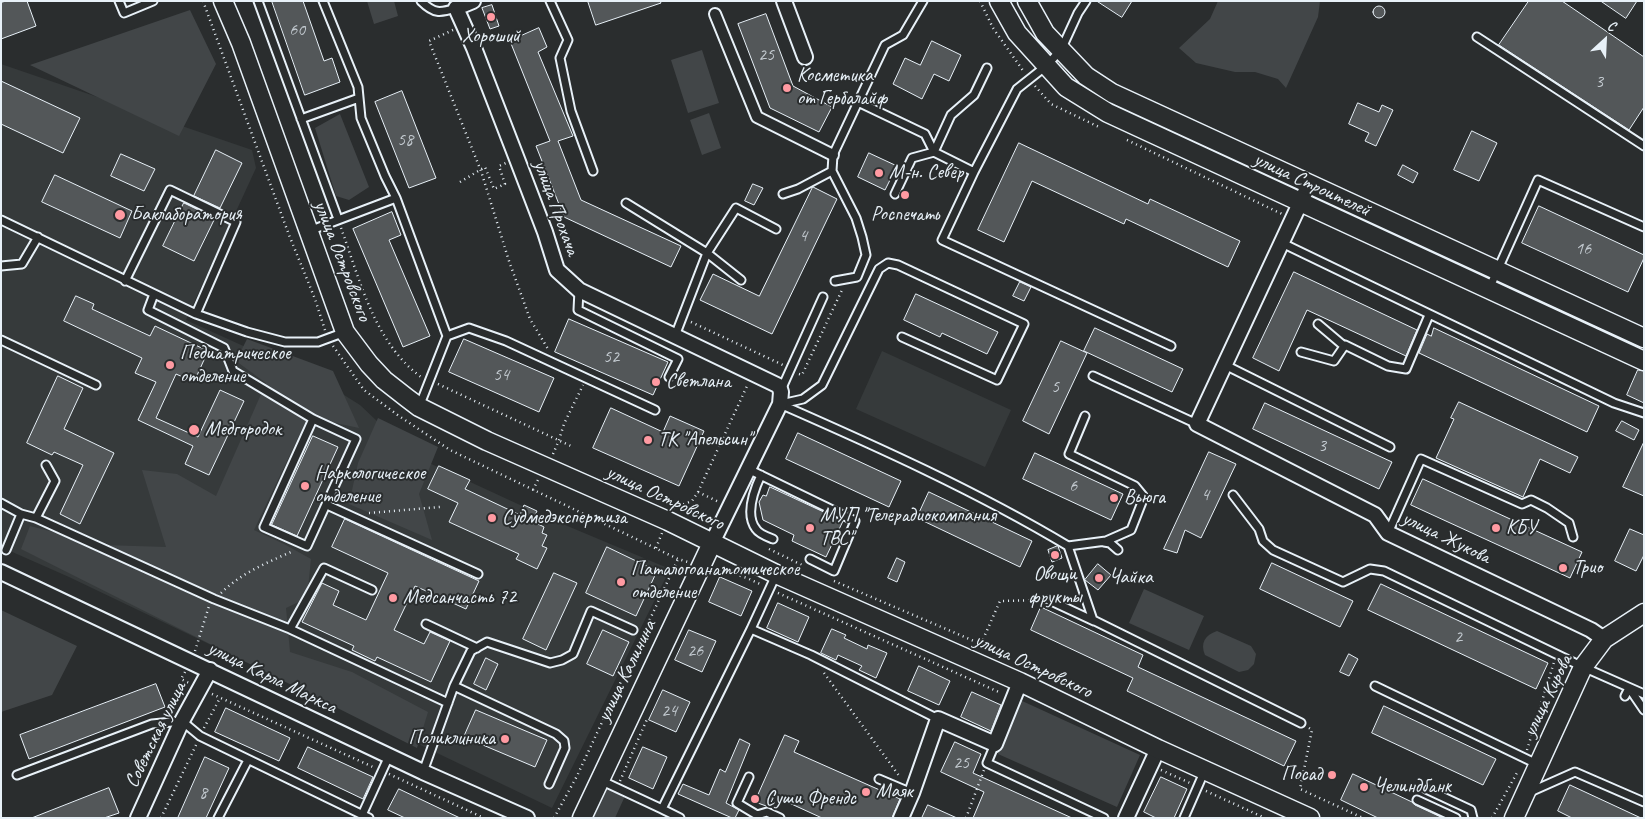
<!DOCTYPE html>
<meta charset="utf-8">
<style>
body{margin:0}
#map{position:relative;width:1645px;height:819px;overflow:hidden;background:#2a2d2e;font-family:Caveat,sans-serif}
canvas{display:block}
.frame{position:absolute;inset:0;border:2px solid #e8f1f8;pointer-events:none}
.north{position:absolute;left:1580px;top:15px;width:50px;height:50px;-webkit-text-stroke:4px #2a2d2e;paint-order:stroke;rotate:25deg;font-size:14px;font-weight:700;line-height:20px;text-align:center;color:#e8f1f8}
.north::after{content:'';display:block;margin:auto;width:18px;height:22px;background:#e8f1f8;clip-path:polygon(50% 0,100% 100%,50% 72%,0 100%)}
</style>
<div id="map">
<canvas width="1645" height="819"></canvas>
<div class="frame"></div>
<div class="north">С</div>
</div>
<script>
const context = document.querySelector('canvas').getContext('2d');
context.lineJoin = 'round';
function fillPath(path, color) { context.fillStyle = color; context.fill(path, 'evenodd'); }
function trace(path, color, width, dash) { context.strokeStyle = color; context.lineWidth = width; context.lineCap = dash ? 'butt' : 'round'; context.setLineDash(dash || []); context.stroke(path); }
function drawText(font, color, halo, rows, align = 'center') {
  context.font = font + ' Caveat,sans-serif'; context.lineWidth = 4; context.setLineDash([]); context.textBaseline = 'middle'; context.strokeStyle = halo; context.fillStyle = color; for (const [text, x, y, turn = 0] of rows) {
    context.save(); context.translate(x, y); context.rotate((+turn || 0) * Math.PI / 180); context.textAlign = isNaN(turn) ? turn : align; if (halo) context.strokeText(text, 0, 0); context.fillText(text, 0, 0); context.restore();
  }
}
fillPath(new Path2D(`
 M1 64 252 150 256 168 186 320 325 383 360 405 414 456 546 517 670 569 552 808 69 577 1 547Z
 M882 351 1011 410 985 467 856 409Z`), '#363a3b');
fillPath(new Path2D(`
 M367 1H394L398 16 374 24Z
 M1218 1H1320L1318 17 1286 88 1278 79 1255 72H1235L1196 63 1179 48 1210 19Z
 M190 10 216 64 179 136 30 65Z
 M702 50 719 103 688 113 671 60Z
 M709 113 721 148 702 155 690 120Z
 M340 114 369 187 349 200 336 196 315 128Z
 M247 339 333 371 359 428 308 417 254 530 284 544 311 559 307 598 286 608 290 652 352 672 428 712 417 748 21 549 30 526 104 545 166 547 142 470 177 474 216 496 266 383 236 361Z
 M378 418 438 447 419 494 432 540 349 504 358 463Z
 M1144 589 1204 616 1189 650 1129 623Z
 M1 610 77 646 52 695 1 712Z
 M1217 631 1251 646 1256 654 1254 664 1248 670 1239 672 1205 655C1200 643 1205 635 1217 631Z
 M1020 700 1140 755 1117 807 998 754Z
 M605 786 625 796 615 818H590Z`), '#424648');
const building = new Path2D(`
 M6 1H27L36 26 1 39V3Z
 M272 1H303L324 61 332 58 340 82 305 95Z
 M588 1H660L661 3 596 25Z
 M1097 1H1132L1122 17Z
 M1529 1H1562L1644 57V107L1629 130 1499 45Z
 M1601 1H1637L1626 18Z
 M492 5 499 26 490 29 482 8Z
 M1373 12a6 6 0 1 1 12 0a6 6 0 1 1-12 0Z
 M766 14 793 86 832 107 819 132 770 108 738 24Z
 M539 28 547 47 538 52 573 136 558 141 581 200 681 246 671 267 564 217 536 146 550 141 510 41Z
 M932 41 961 55 949 81 934 74 922 99 893 84 905 58 920 65Z
 M1 81 80 118 63 153 1 124Z
 M402 91 436 178 409 188 375 102Z
 M1358 103 1379 112 1382 105 1393 110 1376 146 1365 141 1369 133 1349 124Z
 M1472 131 1497 143 1479 181 1454 170Z
 M1019 143 1148 204 1150 199 1240 241 1228 267 1126 219 1124 224 1032 181 1004 242 978 230Z
 M216 150 242 163 220 208 194 196Z
 M869 153 897 166 885 190 858 177Z
 M121 154 155 169 144 191 111 176Z
 M1403 165 1418 173 1413 183 1398 175Z
 M55 175 132 211 120 238 42 202Z
 M753 184 763 188 754 205 745 201Z
 M813 187 837 199 772 334 700 300 713 274 759 296Z
 M184 203 215 218 194 261 163 246Z
 M1539 206 1644 255V258L1628 292 1522 243Z
 M392 212 401 235 389 240 430 336 403 347 353 229Z
 M1294 272 1417 330 1406 356 1307 310 1279 371 1253 358Z
 M1020 282 1031 287 1024 301 1013 296Z
 M916 294 998 332 987 354 942 333 940 337 904 320Z
 M76 296 94 304 92 309 150 336 155 326 208 351 194 382 176 374 156 418 198 437 220 390 244 401 209 475 185 464 193 446 138 420 156 382 135 373 142 358 64 321Z
 M569 319 668 362 653 395 555 352Z
 M1095 328 1183 369 1172 392 1084 351Z
 M1434 328 1599 406 1587 432 1419 353 1427 334 1431 336Z
 M464 339 554 378 539 412 449 372Z
 M1061 341 1087 353 1049 434 1023 421Z
 M1638 370 1644 371V403L1627 395Z
 M58 376 83 388 64 429 114 453 80 524 60 514 83 465 54 452 52 455 27 443Z
 M1459 402 1578 457 1570 473 1540 459 1523 497 1436 458 1454 419 1451 418Z
 M1265 403 1392 462 1379 489 1253 429Z
 M611 408 663 432 670 416 704 431 679 486 593 448Z
 M1622 421 1639 430 1634 440 1616 431Z
 M798 433 901 481 889 507 786 459Z
 M313 436 338 447 297 536 272 525Z
 M1644 442V496L1623 487Z
 M1209 452 1236 464 1201 538 1185 530 1177 553 1164 549Z
 M1035 453 1123 494 1111 520 1023 479Z
 M439 466 470 480 465 489 520 515 524 505 537 511 532 521 544 527 542 533 547 535 542 546 547 548 537 569 516 559 519 554 449 522 458 503 428 489Z
 M1423 479 1582 552 1570 578 1411 505Z
 M770 487 843 521 826 557 792 541 794 535 763 520 759 502 763 495 766 496Z
 M929 492 1032 541 1020 567 917 518Z
 M345 519 479 581 466 609 415 586 394 630 424 644 430 632 450 641 431 682 377 657 375 661 352 650 354 646 302 622 322 583 339 591 333 605 366 620 388 573 332 547Z
 M1630 529 1644 535V555L1636 571 1615 561Z
 M1058 546 1062 558 1052 562 1048 550Z
 M607 547 657 571 636 616 586 593Z
 M897 558 905 562 897 582 888 578Z
 M1272 563 1353 601 1340 627 1260 589Z
 M1098 564 1111 575 1098 590 1085 580Z
 M554 573 577 583 546 650 523 639Z
 M720 577 752 591 741 616 709 602Z
 M1381 584 1548 663 1536 689 1368 610Z
 M778 603 809 617 798 642 767 628Z
 M1041 607 1143 655 1138 667 1296 741 1284 766 1127 691 1133 678 1031 630Z
 M832 629 846 635 844 638 867 649 868 645 887 653 876 678 859 670 862 666 838 655 836 660 821 653Z
 M603 630 629 642 613 676 587 664Z
 M689 630 716 641 702 672 675 660Z
 M1349 654 1358 659 1349 676 1340 672Z
 M486 658 498 664 486 690 474 684Z
 M919 666 950 681 939 705 908 691Z
 M156 684 165 707 29 759 20 735Z
 M663 690 690 702 676 732 649 720Z
 M972 692 1001 705 991 731 961 717Z
 M1384 706 1496 759 1483 785 1372 733Z
 M226 708 290 738 279 761 215 732Z
 M476 710 547 740 535 767 464 737Z
 M785 735 799 741 794 752 900 799 892 818H822L774 796 769 807 755 802Z
 M740 739 750 744 726 803 739 810 735 818H732L678 794 683 784 709 795 720 769 725 772Z
 M955 742 981 754 973 773 1072 818H973L984 792 941 772Z
 M308 747 373 777 363 799 298 768Z
 M643 747 667 757 653 789 629 778Z
 M205 757 229 768 206 818H178Z
 M1353 774 1412 802 1415 805 1443 818H1378L1341 800Z
 M1161 777 1187 789 1174 818H1156L1144 812Z
 M1570 785 1641 818H1572L1558 811Z
 M109 788 119 813 104 818H32Z
 M399 789 460 818H405L388 810Z
 M928 805 957 818H922Z`);
fillPath(building, '#535759');
trace(building, '#e8f1f8', 1);
const service = new Path2D(`
 M119 1 124 13 153 1
 M258 1 338 219
 M323 1 358 87 361 118 385 176 396 198 447 336 419 407
 M421 1C434 14 440 13 456 8
 M550 1 568 40 560 58 571 111 593 171
 M1477 37 1644 146
 M858 102 885 45 903 35 923 1
 M301 119 359 98
 M832 171 856 218 862 237 866 255 857 277 835 281
 M974 172 942 240 1171 346
 M783 194 798 189 832 171 833 155 858 102 925 134 934 152 974 172 1017 89 1046 66 1061 50 1078 13 1086 1
 M895 194 912 158 934 152 951 115 974 95 987 68
 M626 203 707 253 741 280
 M1 220 196 314 247 332 285 342H318L345 332
 M309 231 396 198
 M1282 243 1614 403 1644 413
 M1 266 22 264 38 237
 M125 281 170 190 236 222 196 314
 M1489 289 1538 180 1644 227
 M579 290 578 310 678 359 669 377
 M154 294 148 310 224 348 233 371 313 419 356 439 307 546 264 527 313 419
 M1318 324 1344 346
 M447 336 469 328 506 341 655 410
 M675 336 707 253 736 208 776 229
 M1 340 96 385
 M1301 352 1334 361 1345 345 1388 366 1406 369 1429 315
 M1225 365 1390 447
 M1093 376 1197 424
 M781 390 823 297
 M780 404C878 447 976 491 1068 546L1093 620 1301 723
 M781 404 803 399 822 385 879 269 888 263 898 265 1024 324 997 380 902 337
 M748 469 855 521 834 571 810 559
 M761 475C754 490 745 515 756 529 759 534 768 537 773 539
 M1233 495 1259 529 1263 541 1273 550 1343 582 1370 569 1384 571 1583 667 1644 694
 M1 503 21 514 36 518 214 599 290 629 448 703
 M327 505 478 574
 M36 518 55 481 46 465
 M1388 533 1421 459 1522 504 1531 500 1547 508 1569 523 1573 537
 M1104 542 1110 543 1118 550
 M1068 546 1106 541 1131 530 1144 497 1135 486 1069 454 1085 416
 M6 550 21 514
 M1049 600 1094 621
 M426 624 477 648
 M290 629 324 568 372 590
 M751 629 811 655 938 719
 M454 686 556 734 564 741 565 748 549 784
 M1375 686 1539 765
 M1625 696 1629 688 1644 710
 M995 744 987 763 1104 818
 M423 772 454 686 471 651 487 642 550 663 562 660 573 654 591 611 633 630
 M17 775 152 724 182 721 200 736 369 818
 M749 777 737 803 757 815 767 812 780 818
 M879 779 912 793
 M600 780 662 809 751 629 776 575
 M1426 789 1471 810 1473 818
 M1530 792 1575 772 1644 802
 M1417 800 1456 818
 M662 809 680 818
 M362 815 389 756
 M218 818 248 760
 M1184 818 1205 770`);
const pedestrian = new Path2D(`
 M715 14 757 117 833 155`);
const minor = new Path2D(`
 M473 1 456 8 474 48 517 159 545 232 557 270 579 290 779 386 781 392 780 404 712 543
 M784 1 805 57
 M1309 184 1197 424 1375 515 1388 533 1591 630 1604 639
 M1 572 423 772 527 818
 M138 818 182 721 210 670
 M901 818 912 793 938 719 995 744 1020 682
 M1126 818 1158 749`);
const tertiary = new Path2D(`
 M223 1 241 43 345 332 369 364 384 380 407 398 419 407 487 441 668 521 776 574 1020 682 1158 749 1310 818
 M999 1 1017 33 1066 87 1108 113 1644 361
 M1027 1 1045 33 1086 76 1112 93 1644 338
 M582 818 712 543
 M1514 818 1583 667 1604 639 1644 613`);
trace(service, '#e8f1f8', 11);
trace(pedestrian, '#e8f1f8', 14);
trace(minor, '#e8f1f8', 18);
trace(tertiary, '#e8f1f8', 21);
trace(new Path2D(`
 M203 1 289 235 315 299 325 330
 M980 1 993 28 1024 72
 M453 30 429 41 481 171 509 261 530 319 548 349
 M1035 86 1051 104 1099 127
 M1127 140 1282 214
 M460 182 485 167 494 189 505 184 499 166 506 163
 M341 228C360 280 374 342 421 377
 M691 322 783 365
 M333 346 364 390 399 416 450 450 678 559 688 562
 M799 374 802 375 842 290
 M438 384 573 447
 M553 454 559 440 564 424 583 385
 M533 490 538 480
 M698 492 719 502
 M674 508 692 501 698 492 748 384
 M369 513 440 507
 M656 548 662 533
 M769 549 802 565
 M716 568 747 578 762 585
 M834 581 981 644 1000 601 1041 600
 M221 593C240 574 266 563 291 552
 M778 593 1001 693
 M195 651 209 606
 M185 672 181 679 189 683
 M824 673 900 777
 M212 694 373 767
 M204 728 220 698
 M1309 728 1312 730 1300 789 1363 818
 M1527 750 1554 662
 M1161 770 1190 783
 M389 774 484 818
 M620 781 648 717
 M1206 791 1265 818
 M161 818 196 745
 M554 818 577 776 678 559
 M966 818 984 770
 M1492 818 1518 771`), '#e8f1f8', 2.5, [1, 4]);
trace(service, '#2a2d2e', 7);
trace(pedestrian, '#2a2d2e', 10);
trace(minor, '#2a2d2e', 14);
trace(tertiary, '#2a2d2e', 18);
for (const [x, y, r, color] of [
 [491,17,5,"#ff9aa2"],
 [787,88,5,"#ff9aa2"],
 [879,173,5,"#ff9aa2"],
 [905,195,5,"#ff9aa2"],
 [120,215,6,"#ff9aa2"],
 [170,365,5,"#ff9aa2"],
 [656,382,5,"#ff9aa2"],
 [194,430,6,"#ff9aa2"],
 [648,440,5,"#ff9aa2"],
 [305,486,5,"#ff9aa2"],
 [1114,498,5,"#ff9aa2"],
 [492,518,5,"#ff9aa2"],
 [810,528,5,"#ff9aa2"],
 [1496,528,5,"#ff9aa2"],
 [1055,555,5,"#ff9aa2"],
 [1563,568,5,"#ff9aa2"],
 [1099,578,5,"#ff9aa2"],
 [621,582,5,"#ff9aa2"],
 [393,598,5,"#ff9aa2"],
 [505,739,5,"#ff9aa2"],
 [1332,775,5,"#ff9aa2"],
 [1364,787,5,"#ff9aa2"],
 [866,792,5,"#ff9aa2"],
 [755,799,5,"#ff9aa2"]
]) { const dot = new Path2D(); dot.arc(x, y, r, 0, 2 * Math.PI); context.fillStyle = color; context.fill(dot); trace(dot, '#2a2d2e', 2); }
drawText('18px', '#c3cad0', null, [
 ["60",297,30],
 ["25",766,55],
 ["3",1599,82],
 ["58",405,140],
 ["4",803,236],
 ["16",1583,249],
 ["52",611,357],
 ["54",501,375],
 ["5",1055,387],
 ["3",1322,446],
 ["6",1073,486],
 ["4",1205,495],
 ["2",1458,637],
 ["26",695,651],
 ["24",669,711],
 ["25",961,763],
 ["8",203,793]
]);
drawText('20px', '#e8f1f8', '#2a2d2e', [
 ["Хороший",491,37,"center"],
 ["Косметика",797,76],
 ["от Гербалайф",797,99],
 ["М-н. Север",889,173],
 ["Баклаборатория",131,215],
 ["Роспечать",905,215,"center"],
 ["Педиатрическое",180,354],
 ["отделение",180,377],
 ["Светлана",666,382],
 ["Медгородок",205,430],
 ["ТК \"Апельсин\"",658,440],
 ["Наркологическое",315,474],
 ["отделение",315,497],
 ["Вьюга",1124,498],
 ["МУП \"Телерадиокомпания",820,516],
 ["ТВС\"",820,539],
 ["Судмедэкспертиза",502,518],
 ["КБУ",1506,528],
 ["Трио",1573,568],
 ["Паталогоанатомическое",631,570],
 ["отделение",631,593],
 ["Овощи",1055,575,"center"],
 ["фрукты",1055,598,"center"],
 ["Чайка",1109,578],
 ["Медсанчасть 72",403,598],
 ["Поликлиника",495,739,"right"],
 ["Посад",1322,775,"right"],
 ["Челиндбанк",1374,787],
 ["Маяк",876,792],
 ["Суши Френдс",765,799]
], 'left');
drawText('20px', '#e8f1f8', '#2a2d2e', [
 ["улица Строителей",1312,185,25],
 ["улица Прохача",556,208,70],
 ["улица Островского",342,261,69],
 ["улица Островского",665,498,25],
 ["улица Жукова",1446,538,26],
 ["улица Островского",1033,666,25],
 ["улица Калинина",627,671,-64],
 ["улица Карла Маркса",272,678,26],
 ["улица Кирова",1548,696,-64],
 ["Советская улица",156,735,-64]
]);
</script>
